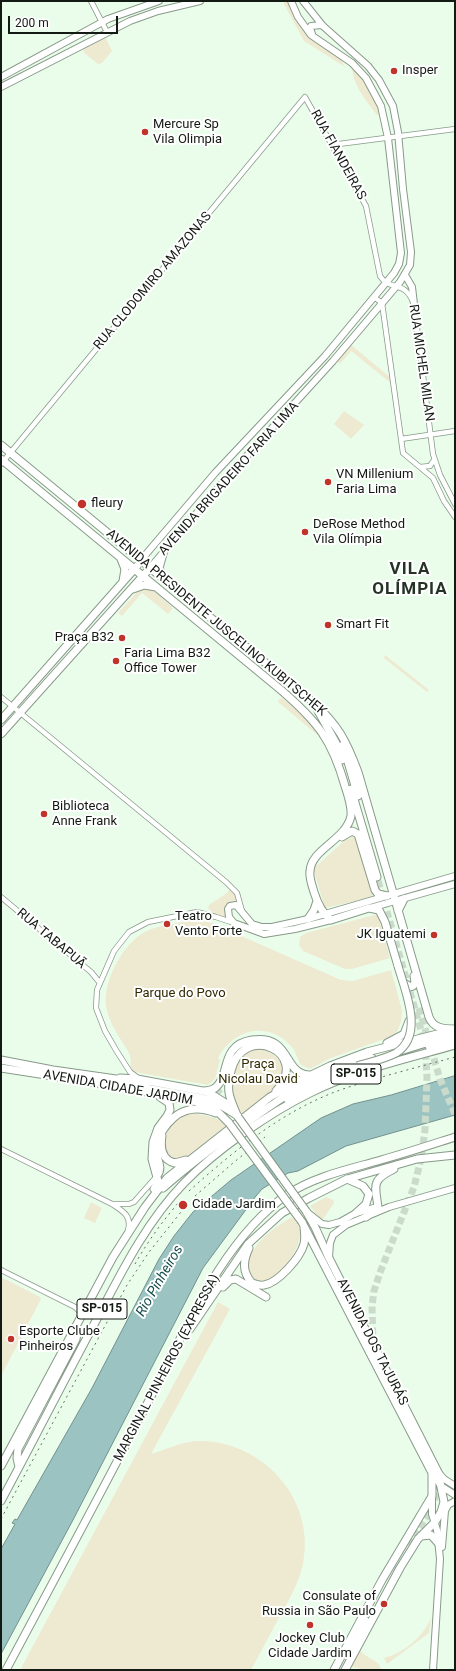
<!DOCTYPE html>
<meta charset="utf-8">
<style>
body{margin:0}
#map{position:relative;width:456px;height:1671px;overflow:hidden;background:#eafdeb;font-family:Roboto,sans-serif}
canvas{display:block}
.frame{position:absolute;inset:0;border:2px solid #131913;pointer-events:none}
.scale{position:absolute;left:8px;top:16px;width:110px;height:18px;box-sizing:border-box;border:2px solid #131913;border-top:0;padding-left:5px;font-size:12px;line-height:14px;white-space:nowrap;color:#131913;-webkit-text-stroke:3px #fff;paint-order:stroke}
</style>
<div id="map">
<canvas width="456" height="1671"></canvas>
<div class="frame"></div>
<div class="scale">200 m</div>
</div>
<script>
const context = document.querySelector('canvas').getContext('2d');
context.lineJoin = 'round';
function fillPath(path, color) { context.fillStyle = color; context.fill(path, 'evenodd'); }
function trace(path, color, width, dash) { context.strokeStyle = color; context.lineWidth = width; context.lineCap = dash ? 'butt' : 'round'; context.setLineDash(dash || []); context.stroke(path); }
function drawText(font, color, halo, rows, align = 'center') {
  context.font = font + ' Roboto,sans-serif'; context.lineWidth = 4; context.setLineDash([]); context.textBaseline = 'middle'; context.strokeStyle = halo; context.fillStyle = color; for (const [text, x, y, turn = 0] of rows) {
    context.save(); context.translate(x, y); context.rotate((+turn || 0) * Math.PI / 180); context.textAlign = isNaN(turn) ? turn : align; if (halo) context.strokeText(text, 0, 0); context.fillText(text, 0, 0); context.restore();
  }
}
fillPath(new Path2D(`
 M284 1H288L296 18 341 59 345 67 304 41 284 4Z
 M106 38 112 51 102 63 98 64 84 53 83 48Z
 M352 66 373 92 382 113 377 115C366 101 352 84 352 66Z
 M350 344 391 378 392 384 351 351 340 364 336 361Z
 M344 411 364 425 351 439 334 424Z
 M146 588H151L173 608 168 614 142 593 122 616 118 613 138 591Z
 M385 655 429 690 427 692 384 658Z
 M282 698C297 710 311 721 321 738L278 702 279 699Z
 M355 836 373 897 325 908 313 869 344 841Z
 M230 888 234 892 239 902 229 904V920L214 914 208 908 209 905 227 893Z
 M378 914 390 958 352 969H345L303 951 299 945 300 937 306 933Z
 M195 919 212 923 341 980 353 981 391 970 402 1010 401 1022 397 1032 390 1037 331 1058 310 1069 301 1065C297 1059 296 1051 291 1046 268 1020 233 1029 218 1058L220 1060 215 1079 208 1085 134 1072C128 1068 132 1063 130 1056 128 1050 124 1045 121 1040 114 1029 107 1017 106 1004 103 981 124 942 145 932 160 924 179 924 195 919Z
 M261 1049C275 1052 286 1063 281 1078 280 1081 280 1085 278 1087 274 1093 250 1109 243 1115 239 1109 234 1103 232 1096 228 1082 234 1061 246 1052 250 1050 256 1049 261 1049Z
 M193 1113C205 1116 218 1116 226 1126L184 1159 175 1161 167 1156C161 1130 169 1121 193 1113Z
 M326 1197 333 1200 334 1203 323 1219H320L310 1206Z
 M91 1202 102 1208 95 1223 84 1218Z
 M292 1217C294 1220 298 1223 299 1227 306 1245 280 1274 267 1283L253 1281 245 1268C251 1245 272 1228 292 1217Z
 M1 1277 40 1297 41 1299 1 1376Z
 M218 1302 230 1309 151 1454C168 1449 182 1441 201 1441 264 1442 316 1500 303 1564 299 1583 289 1600 280 1616 270 1634 261 1652 251 1670H20Z
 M431 1618 429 1633 387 1664 384 1658C405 1652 422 1638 431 1618Z
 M360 1650C366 1659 381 1660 381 1670H364L358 1668 350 1667Z`), '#eeead1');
const water = new Path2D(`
 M455 1076V1115L346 1146 298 1171 288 1173 262 1189 256 1196 203 1268 73 1520 1 1654V1549L15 1524 12 1523 15 1519 17 1520 92 1388 159 1259 174 1236 193 1212 231 1180 321 1118 353 1104 391 1095Z`);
fillPath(water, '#9bc3c2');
trace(water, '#72908e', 1);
trace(new Path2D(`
 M419 1008 440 1079 455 1114
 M207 1095 215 1093 221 1089
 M373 1345 372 1306 374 1291 381 1270 414 1187 421 1159 425 1130 427 1077 425 1044 377 877
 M443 1484 455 1491
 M408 1545C422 1523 436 1508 439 1480`), '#cadbcb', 7, [7, 3.5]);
const minor = new Path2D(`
 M91 1 107 32
 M331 145 455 129
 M374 297 382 303 403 453 433 478 444 501 455 517
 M401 439 455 431
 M1 464 305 97 366 206 380 276C391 293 404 278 414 304L433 454 440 475 455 504
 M420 467 430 466 434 460
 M1 697 226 882 237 893 242 911
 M1 897 91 972 100 983
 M138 1078 130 1072 116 1050 105 1031 96 1008 97 990 114 951 129 932 148 922 197 912 216 917 234 923
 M1 1149 112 1204C123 1211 132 1216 128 1230
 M112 1204H129L134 1202 157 1176
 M1 1270 75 1307 82 1314`);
const major = new Path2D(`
 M312 34 310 28 311 26 322 25
 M1 77 108 19 159 1
 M1 87 130 21 158 11 200 1
 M405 275 412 287 414 304
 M141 560 215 473 325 356 394 273 399 264 401 253 388 138 381 106 366 78 352 63 311 35 298 17 291 1
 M150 568 224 481 333 361 400 282 410 265 411 252 403 189 398 132 393 106 379 80 368 66 323 26 303 1
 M370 908 455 884
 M331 920 295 929 264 934 234 923 229 917 228 909 230 906 236 905 252 924 262 927H272L308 919 455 876
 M307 1212 322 1224 329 1225 340 1222 356 1213 377 1207
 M329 1258 330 1243 333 1235 346 1225 389 1207 455 1188
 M438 1472 444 1479 455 1486
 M432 1473 441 1486 455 1495
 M432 1496V1514L437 1530 440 1559 433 1670
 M445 1511 448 1505 455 1501
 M442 1547 445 1511 444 1503`);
const highway = new Path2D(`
 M1 445 313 702C338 725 346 740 358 772L429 1017C433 1028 443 1029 455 1029
 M1 459 281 690C318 722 332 740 345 786 348 795 352 807 351 816 346 840 311 849 310 871 309 878 312 885 314 892 317 902 322 913 331 920L369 908 379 910 385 922 398 966
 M163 554 159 568 163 576
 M121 559 125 569 123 581
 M133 589 144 585 156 587
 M317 709 336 743 342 760
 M1 720 137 566
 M1 734 150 568
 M343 745 358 796
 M351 789 377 877
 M342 837 352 831 358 834 375 890 378 894 387 896
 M398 911 404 899
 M308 919 314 910 317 901
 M406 984 410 987 413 986 415 982 414 976
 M387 1043 404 1034 409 1021
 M429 1046 454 1041
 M397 1052 455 1034
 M1 1060 53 1070 116 1079 151 1089 206 1099 222 1106 238 1116
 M1 1068 117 1086 198 1102 215 1109 229 1123
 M120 1078 137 1079 208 1092 227 1104
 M203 1091C207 1091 212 1090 215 1088 231 1076 219 1045 252 1040 293 1034 282 1076 311 1075
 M288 1100 308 1088 355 1067
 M237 1115C229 1097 226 1090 231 1071 243 1021 312 1053 276 1091
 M162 1136C160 1148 162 1160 175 1163L186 1160
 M157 1176C164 1166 156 1160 156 1150 155 1143 159 1136 163 1130 176 1110 193 1104 216 1113
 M347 1179 363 1186 369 1194 366 1204 356 1213
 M163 1188C187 1167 212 1148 238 1129 283 1096 316 1073 372 1058
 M154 1189 158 1181 152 1159 153 1142 158 1128 167 1116 170 1110 169 1103 160 1097
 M306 1211 315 1227 329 1258 438 1472 444 1502 441 1512 435 1522 418 1539 400 1568 345 1670
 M366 1217 378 1207C375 1185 371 1180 394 1169
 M302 1222 432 1473V1496L382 1580 334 1670
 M249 1248C243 1261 242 1272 252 1283 255 1284 260 1286 264 1285 278 1283 300 1258 304 1244 305 1239 305 1234 304 1228
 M223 1287 230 1280 236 1279 266 1297
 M190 1329 248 1244 282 1213 309 1198 347 1179 417 1159 455 1155
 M1 1466 113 1257 145 1207 167 1178 270 1097 301 1080 330 1066 367 1052 449 1031
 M19 1467 17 1458 18 1449 76 1339 77 1334 76 1328
 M1 1501C34 1440 65 1378 98 1317 122 1271 147 1221 184 1183 215 1151 269 1113 310 1093 356 1070 406 1059 455 1045
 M421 1536 431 1535 439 1544
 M349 1654 365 1620
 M6 1670C53 1582 100 1495 146 1406 183 1336 221 1240 288 1194 315 1176 350 1169 381 1160 406 1153 430 1145 455 1137`);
trace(minor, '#889a89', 6);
trace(major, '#889a89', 8);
trace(highway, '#889a89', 9);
trace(minor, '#fff', 4.5);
trace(major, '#fff', 6);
trace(highway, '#fff', 7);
trace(new Path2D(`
 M189 1191C236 1149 286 1108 346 1088 382 1076 419 1067 455 1057
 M195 1196 233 1163 265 1137
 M135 1264C148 1241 162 1222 179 1202
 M1 1519 127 1285 149 1252 185 1207`), '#646f64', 1, [2, 4]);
const highwayBridge = new Path2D(`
 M357 1066C370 1062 385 1059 396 1053 425 1035 405 991 398 966
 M238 1117 306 1211
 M229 1123 302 1222`);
trace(highwayBridge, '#889a89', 9, []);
trace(highwayBridge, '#fff', 7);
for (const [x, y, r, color] of [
 [394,71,4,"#c03329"],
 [145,132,4,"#c03329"],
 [328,482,4,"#c03329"],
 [82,504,5,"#c03329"],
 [305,532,4,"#c03329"],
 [328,625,4,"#c03329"],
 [122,638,4,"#c03329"],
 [116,661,4,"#c03329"],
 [44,814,4,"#c03329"],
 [167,924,4,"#c03329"],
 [434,935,4,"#c03329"],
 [183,1205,5,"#c03329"],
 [11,1339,4,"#c03329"],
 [384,1604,4,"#c03329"],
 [310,1625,4,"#c03329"]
]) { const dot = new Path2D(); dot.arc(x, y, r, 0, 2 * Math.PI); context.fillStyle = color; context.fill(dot); trace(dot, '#fff', 1.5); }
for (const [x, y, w] of [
 [356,1074,50],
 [102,1309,50]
]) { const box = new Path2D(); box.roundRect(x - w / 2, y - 10, w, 20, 3); context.fillStyle = '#fff'; context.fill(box); trace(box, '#131913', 1); }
drawText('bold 12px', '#131913', null, [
 ["SP-015",356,1074],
 ["SP-015",102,1309]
]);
drawText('13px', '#131913', '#fff', [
 ["Insper",402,71],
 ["Mercure Sp",153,125],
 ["Vila Olimpia",153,140],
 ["VN Millenium",336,475],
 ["Faria Lima",336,490],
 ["fleury",91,504],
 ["DeRose Method",313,525],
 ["Vila Olímpia",313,540],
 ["Smart Fit",336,625],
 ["Praça B32",114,638,"right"],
 ["Faria Lima B32",124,654],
 ["Office Tower",124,669],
 ["Biblioteca",52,807],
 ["Anne Frank",52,822],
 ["Teatro",175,917],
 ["Vento Forte",175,932],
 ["JK Iguatemi",426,935,"right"],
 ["Cidade Jardim",192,1205],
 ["Esporte Clube",19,1332],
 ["Pinheiros",19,1347],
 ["Consulate of",376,1597,"right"],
 ["Russia in São Paulo",376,1612,"right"],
 ["Jockey Club",310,1639,"center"],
 ["Cidade Jardim",310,1654,"center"]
], 'left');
drawText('13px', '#131913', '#fff', [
 ["RUA FIANDEIRAS",338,155,61],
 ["RUA CLODOMIRO AMAZONAS",153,281,-50],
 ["RUA MICHEL MILAN",421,363,82],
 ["AVENIDA BRIGADEIRO FARIA LIMA",229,479,-48],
 ["AVENIDA PRESIDENTE JUSCELINO KUBITSCHEK",216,623,40],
 ["RUA TABAPUÃ",51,939,40],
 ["AVENIDA CIDADE JARDIM",118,1088,10],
 ["AVENIDA DOS TAJURÁS",372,1342,63],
 ["MARGINAL PINHEIROS (EXPRESSA)",167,1368,-62]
]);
drawText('13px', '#312a01', '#fff', [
 ["Parque do Povo",180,994],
 ["Praça",258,1065],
 ["Nicolau David",258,1080]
]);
drawText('italic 14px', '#144e4d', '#fff', [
 ["Rio Pinheiros",160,1281,-60]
]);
context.letterSpacing = '1px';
drawText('bold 17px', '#243325', '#fff', [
 ["VILA",410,570],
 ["OLÍMPIA",410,590]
]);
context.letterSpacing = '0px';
</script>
